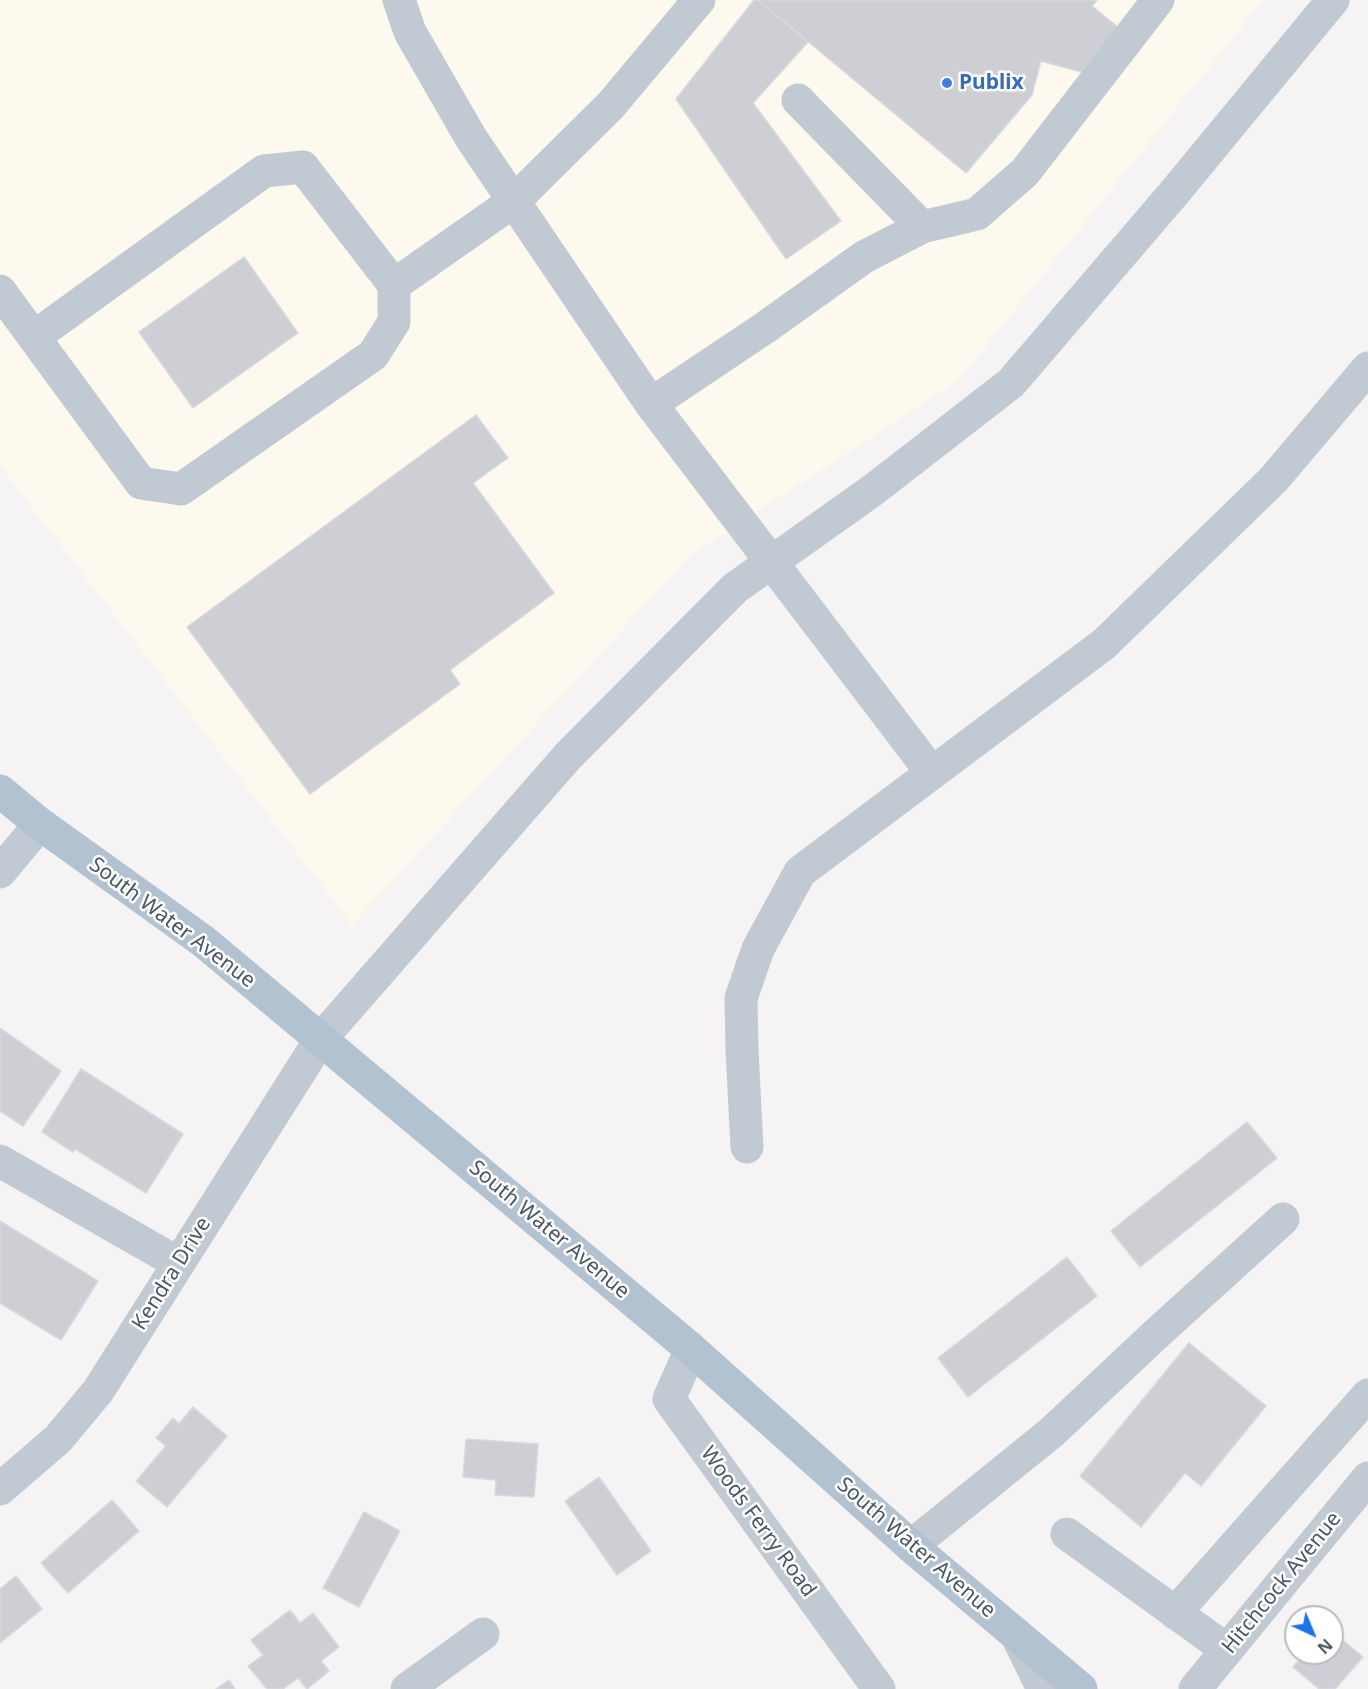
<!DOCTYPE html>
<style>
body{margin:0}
#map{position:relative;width:1368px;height:1689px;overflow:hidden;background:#f5f3f3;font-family:"Noto Sans",sans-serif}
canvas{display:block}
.north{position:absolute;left:1284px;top:1605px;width:60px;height:60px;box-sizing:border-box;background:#fff;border:2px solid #b7bbc0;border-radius:50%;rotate:136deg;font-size:16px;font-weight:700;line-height:24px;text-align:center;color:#4a5661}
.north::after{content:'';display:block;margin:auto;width:21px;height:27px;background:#1a73e8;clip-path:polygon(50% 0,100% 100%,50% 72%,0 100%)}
</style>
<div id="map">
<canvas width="1368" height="1689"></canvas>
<div class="north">N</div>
</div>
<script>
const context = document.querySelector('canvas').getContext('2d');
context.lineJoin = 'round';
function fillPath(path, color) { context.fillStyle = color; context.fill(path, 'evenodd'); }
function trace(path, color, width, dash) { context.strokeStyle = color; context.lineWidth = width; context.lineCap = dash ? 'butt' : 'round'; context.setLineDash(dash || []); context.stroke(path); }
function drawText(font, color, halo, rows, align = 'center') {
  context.font = font + ' "Noto Sans",sans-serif'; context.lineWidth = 5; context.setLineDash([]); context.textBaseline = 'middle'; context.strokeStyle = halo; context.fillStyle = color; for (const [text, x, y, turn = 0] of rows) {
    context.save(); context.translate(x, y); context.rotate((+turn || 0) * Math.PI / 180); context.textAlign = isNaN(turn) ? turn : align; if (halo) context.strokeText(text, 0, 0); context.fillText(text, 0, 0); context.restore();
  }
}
fillPath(new Path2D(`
 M0 0H1263L958 381 692 554 352 925 0 466Z`), '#fdf9ef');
const building = new Path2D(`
 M754 0H758L808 42 753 103 841 221 786 259 676 99Z
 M758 0H1097L1092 6 1119 28 1081 72 1041 61 1032 95 966 173Z
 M244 257 298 333 193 408 139 332Z
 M476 415 508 458 473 483 554 593 450 670 460 684 310 794 187 627Z
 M0 1028 61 1071 23 1126 0 1111Z
 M81 1069 183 1134 146 1193 75 1149 73 1152 42 1132Z
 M1247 1122 1277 1158 1140 1267 1111 1231Z
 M0 1221 98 1281 61 1340 0 1303Z
 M1067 1257 1097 1296 968 1397 938 1358Z
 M1189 1343 1266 1406 1201 1486 1185 1473 1141 1527 1080 1476Z
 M193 1407 227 1436 167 1507 136 1481 166 1446 156 1438 173 1418 179 1424Z
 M466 1439 538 1444 534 1497 495 1495 496 1480 463 1477Z
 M599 1477 651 1551 617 1575 565 1501Z
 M112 1500 139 1531 68 1593 41 1563Z
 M364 1512 400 1531 359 1607 323 1588Z
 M16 1576 42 1609 0 1643V1589Z
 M290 1610 300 1623 313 1613 339 1647 321 1661 329 1671 307 1689 298 1678 283 1689H267L248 1666 263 1655 251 1640Z
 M1332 1631 1363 1657 1335 1689H1319L1293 1667 1305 1653H1332Z
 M229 1680 235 1689H216Z`);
fillPath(building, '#cdcfd5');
trace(building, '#d7d9de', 1.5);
trace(new Path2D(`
 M399 0 410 32 471 138 651 404 932 773
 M798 100 922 227
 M394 285 514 201 611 105 699 0
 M0 291 141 483 181 489 373 355 394 322V285L303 167 264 171 34 337
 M651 404 766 327 864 257 922 227 977 214 1025 172 1158 0
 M0 872 40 824
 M747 1147 742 1050 741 998 758 949 800 872 1104 644 1273 480 1368 368
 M0 1161 178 1263
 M691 1349 669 1399 879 1689
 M0 1489 58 1439 98 1391 320 1040 568 756 735 588 873 490 1011 383 1174 193 1333 0
 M1067 1534 1227 1650
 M911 1546 1052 1432 1154 1336 1283 1219
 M1175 1613 1368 1395
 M1016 1634 1043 1689
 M407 1689 483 1634
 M1195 1689 1368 1478`), '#c1cad2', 33);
trace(new Path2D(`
 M0 791 40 824 203 941 691 1349 911 1546 1081 1689`), '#b3c2d1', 33);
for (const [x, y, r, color] of [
 [947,83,6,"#3f7fe0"]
]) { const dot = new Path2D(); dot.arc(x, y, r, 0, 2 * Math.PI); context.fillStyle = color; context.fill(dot); trace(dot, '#fff', 2); }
drawText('bold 21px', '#366cbe', '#fff', [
 ["Publix",959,83]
], 'left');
drawText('21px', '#4a5661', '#fff', [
 ["South Water Avenue",172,923,37],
 ["South Water Avenue",549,1230,40],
 ["Kendra Drive",172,1274,-58],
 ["Woods Ferry Road",758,1522,54],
 ["South Water Avenue",916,1548,41],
 ["Hitchcock Avenue",1282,1583,-51]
]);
</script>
